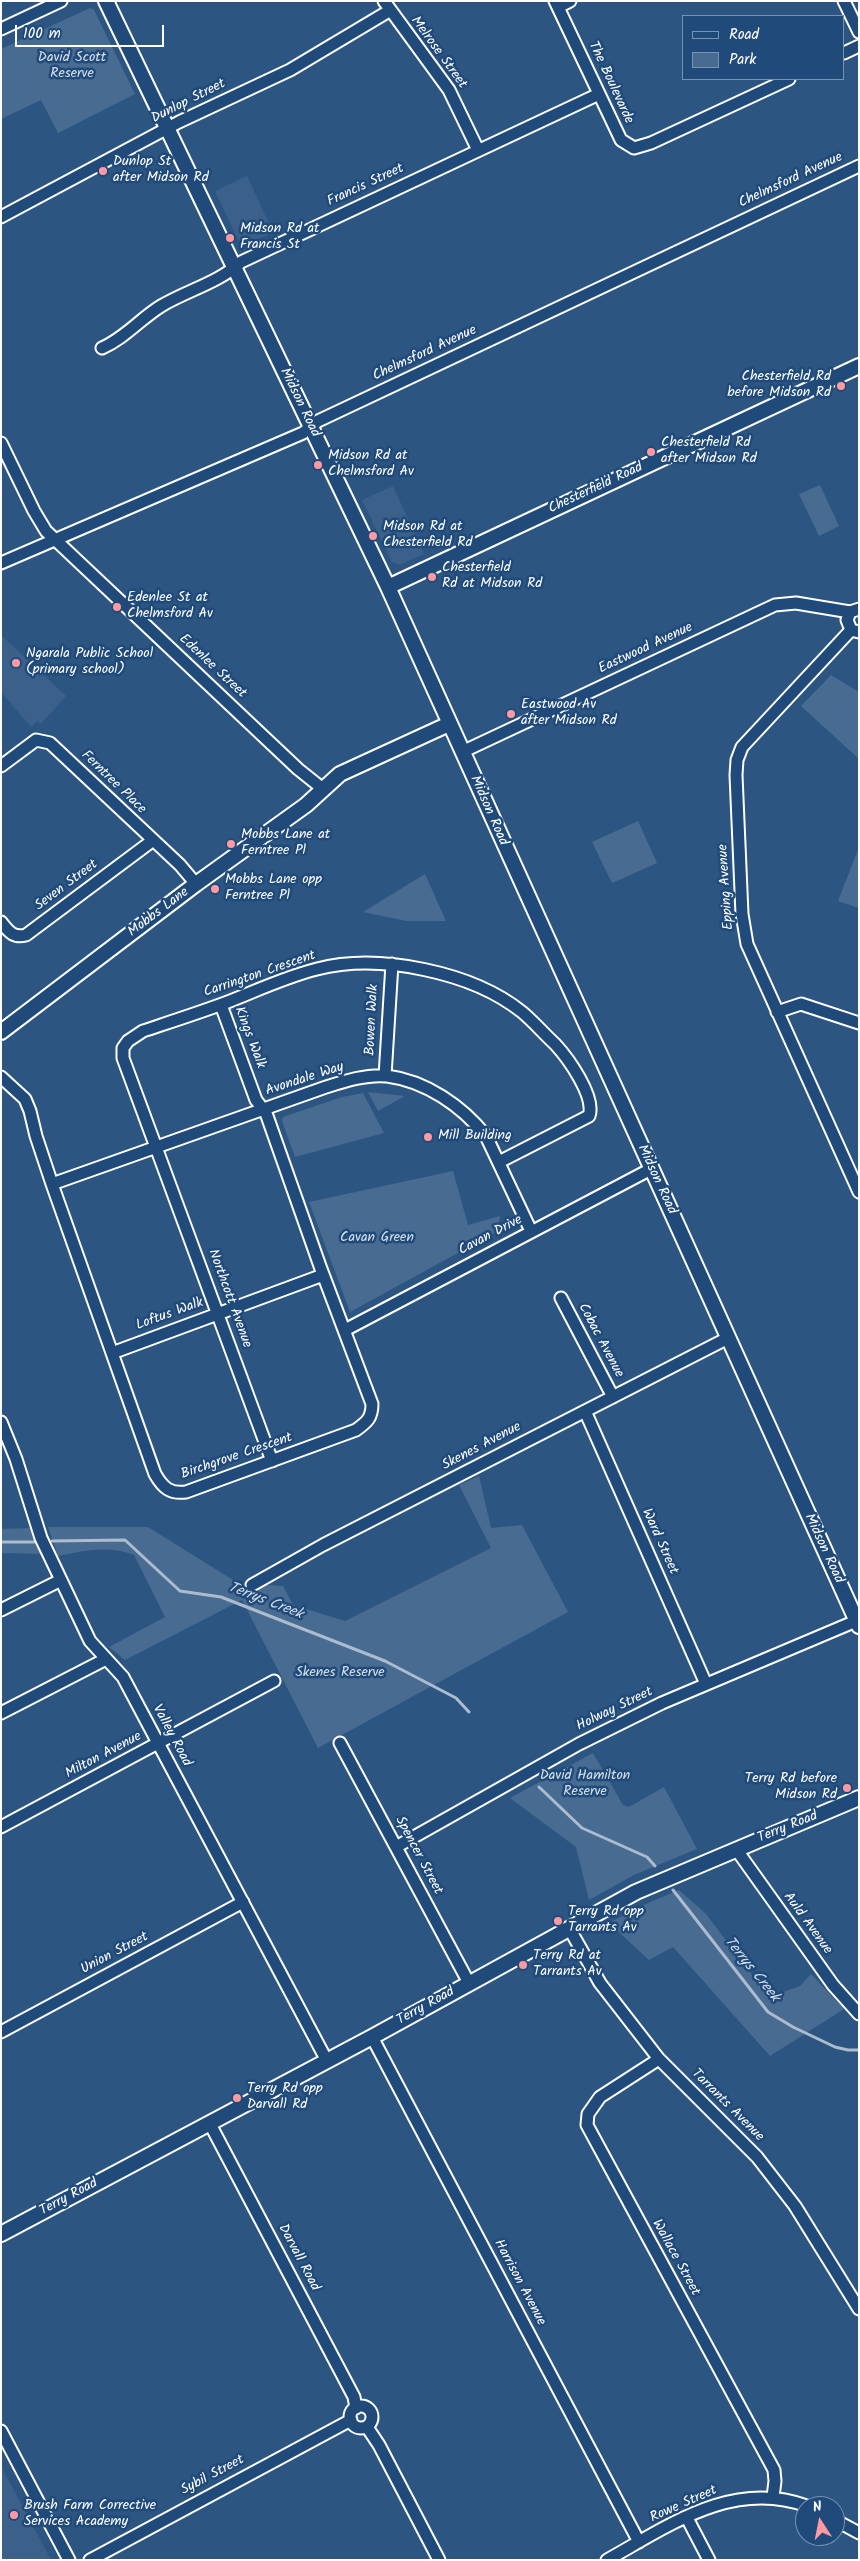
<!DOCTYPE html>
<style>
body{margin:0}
#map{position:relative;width:860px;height:2561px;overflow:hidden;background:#2c5582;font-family:Kalam,sans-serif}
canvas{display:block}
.frame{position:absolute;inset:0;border:2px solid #fff;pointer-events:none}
.legend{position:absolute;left:682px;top:15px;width:162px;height:65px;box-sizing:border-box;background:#1f4a7a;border:1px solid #7992af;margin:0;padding:6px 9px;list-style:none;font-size:15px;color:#fff}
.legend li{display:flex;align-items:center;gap:10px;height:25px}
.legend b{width:25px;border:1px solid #7992af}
.north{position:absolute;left:795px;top:2496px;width:50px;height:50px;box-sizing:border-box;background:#1f4a7a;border:1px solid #7992af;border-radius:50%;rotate:349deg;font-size:14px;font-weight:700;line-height:20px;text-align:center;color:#fff}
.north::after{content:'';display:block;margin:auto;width:18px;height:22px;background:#ff9aa2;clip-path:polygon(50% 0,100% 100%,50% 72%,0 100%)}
.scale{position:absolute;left:15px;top:25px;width:149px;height:22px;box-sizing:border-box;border:2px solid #fff;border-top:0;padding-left:6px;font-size:15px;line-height:18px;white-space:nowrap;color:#fff;-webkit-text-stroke:4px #1f4a7a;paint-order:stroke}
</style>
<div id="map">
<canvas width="860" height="2561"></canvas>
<div class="frame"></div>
<ul class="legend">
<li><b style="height:6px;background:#1f4a7a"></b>Road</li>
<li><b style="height:14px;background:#486b92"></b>Park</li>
</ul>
<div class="north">N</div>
<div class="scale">100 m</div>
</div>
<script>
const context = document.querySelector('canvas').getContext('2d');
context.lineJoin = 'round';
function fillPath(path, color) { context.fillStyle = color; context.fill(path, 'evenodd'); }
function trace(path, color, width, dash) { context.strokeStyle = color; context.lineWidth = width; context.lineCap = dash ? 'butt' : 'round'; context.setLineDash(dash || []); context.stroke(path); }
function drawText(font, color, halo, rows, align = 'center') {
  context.font = font + ' Kalam,sans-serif'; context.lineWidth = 5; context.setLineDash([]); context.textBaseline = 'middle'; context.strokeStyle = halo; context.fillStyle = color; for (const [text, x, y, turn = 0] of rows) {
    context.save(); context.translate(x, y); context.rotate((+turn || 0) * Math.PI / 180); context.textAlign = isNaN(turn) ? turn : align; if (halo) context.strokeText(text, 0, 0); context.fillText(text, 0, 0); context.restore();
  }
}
fillPath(new Path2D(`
 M247 176 273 232 242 248 215 191Z
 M393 486 424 554 399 565 392 562 362 500Z
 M1 635 66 696 41 724 37 721 31 727 1 692Z
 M1 2466 51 2560H1Z`), '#3b618b');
fillPath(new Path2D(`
 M90 8 94 10 135 94 58 133 41 100 1 119V49Z
 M820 485 839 526 819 536 799 494Z
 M831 675 859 692V759L801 706Z
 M638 821 657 863 612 883 592 842Z
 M859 847V908L838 901Z
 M425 874 446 921H406L363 912Z
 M368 1092 405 1096 378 1111Z
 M363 1093 384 1133 295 1157 282 1121 283 1117 342 1097Z
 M453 1171 468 1225 500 1216 498 1231 350 1312 309 1202Z
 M479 1476 491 1528 522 1525 568 1612 318 1748 242 1600 125 1660 109 1647 165 1617 134 1555C109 1545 84 1551 58 1556L48 1527H148L238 1583 283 1586 293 1605 345 1621 491 1548 459 1485Z
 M33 1528 43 1554 1 1553V1529Z
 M593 1753 623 1805 629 1807 664 1787 697 1849 634 1875 589 1900 576 1847 510 1798Z
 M679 1890 706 1914 769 1997 800 1986 811 1974 844 2009 770 2056 673 1947 649 1960 609 1923 648 1903Z`), '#486b92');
trace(new Path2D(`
 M52 1541 125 1540 180 1591 221 1597 385 1661 456 1698 469 1712
 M1 1542H34
 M539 1787 582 1828 647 1857 655 1866
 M673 1890 768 2012 793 2027 835 2047 848 2050H859`), '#acbcce', 3);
const minor = new Path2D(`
 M384 1 449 90 478 150
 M555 1 621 140 634 148 651 143 789 79
 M844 1 859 32
 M558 7 570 1
 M1 29 61 1
 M844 53 859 46
 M1 217 179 122 290 70 389 11
 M102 348C125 338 140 319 161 306 188 290 218 283 241 262L599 94
 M1 443 34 511 46 531 298 769 323 789
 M1 563 303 433 318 421 859 166
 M859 609 850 612 847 620 851 630 859 632
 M851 630 742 747 737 760 736 775 742 914 747 944 859 1192
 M462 752 775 605 796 603 850 612
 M1 766 36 740 50 743 180 865 196 884
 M1 922C9 932 13 938 26 935L152 841
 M777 1012 801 1004 859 1023
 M385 1076 392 964
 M1 1077 25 1099 30 1111 36 1136 52 1184 155 1474C163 1488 170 1494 186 1492L356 1430C367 1422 372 1418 372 1404L321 1269 266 1113 256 1100 221 1005
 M52 1184 326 1087C345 1081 367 1074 387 1076 426 1081 462 1106 486 1136L531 1231
 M561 1298 613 1397
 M345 1330 651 1169
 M112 1353 323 1275
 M585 1411 706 1684
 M1 1422 16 1459 41 1538 61 1580 90 1641 123 1677 327 2061
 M272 1461 123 1058V1048L128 1041 143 1031C170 1022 198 1013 225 1003 256 991 285 977 317 969 379 953 472 972 522 1012 534 1022 544 1034 555 1044 568 1058 596 1097 589 1116L499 1162
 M252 1585 323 1545 728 1338
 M1 1610 61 1580
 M1 1713 106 1659
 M340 1743 469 1983
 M1 1827 274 1681
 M396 1847 579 1744 662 1703 856 1621
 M736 1849 833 1985 859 2014
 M569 1928 600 1983 659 2059 757 2157 795 2206 859 2309
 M1 2032 243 1902
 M372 2037 639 2542
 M659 2059 600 2097 588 2114 587 2125 774 2470 775 2481 773 2497
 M210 2124 354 2397 356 2408
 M350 2417a11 11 0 1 1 22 0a11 11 0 1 1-22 0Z
 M367 2427 379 2445 439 2560
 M1 2431 69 2560
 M687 2518 709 2560
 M835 2520 859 2533
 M90 2560 351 2420
 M607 2560C670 2525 733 2479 807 2506`);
const tertiary = new Path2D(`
 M106 1 388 587 859 1626
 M388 587 859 366
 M1 1032 196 884 306 805 340 774 449 724
 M1 2234 372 2037 636 1892 859 1798`);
trace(minor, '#fff', 15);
trace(tertiary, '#fff', 18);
trace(minor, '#1f4a7a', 11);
trace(tertiary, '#1f4a7a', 14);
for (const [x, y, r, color] of [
 [103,171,5,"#ff9aa2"],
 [230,238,5,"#ff9aa2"],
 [841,386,5,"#ff9aa2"],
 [651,452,5,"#ff9aa2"],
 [318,465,5,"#ff9aa2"],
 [373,536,5,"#ff9aa2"],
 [432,577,5,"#ff9aa2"],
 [117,607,5,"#ff9aa2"],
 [16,663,5,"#ff9aa2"],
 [511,714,5,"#ff9aa2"],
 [231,844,5,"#ff9aa2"],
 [215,889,5,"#ff9aa2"],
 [428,1137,5,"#ff9aa2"],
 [847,1788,5,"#ff9aa2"],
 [558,1921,5,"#ff9aa2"],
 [523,1965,5,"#ff9aa2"],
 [237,2098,5,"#ff9aa2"],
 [14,2515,5,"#ff9aa2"]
]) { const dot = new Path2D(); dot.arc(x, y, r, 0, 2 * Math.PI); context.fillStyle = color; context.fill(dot); trace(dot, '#1f4a7a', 2); }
drawText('14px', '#fff', '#1f4a7a', [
 ["Melrose Street",438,53,54],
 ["The Boulevarde",610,83,65],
 ["Dunlop Street",189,102,-27],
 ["Chelmsford Avenue",791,181,-25],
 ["Francis Street",366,186,-25],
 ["Chelmsford Avenue",425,354,-25],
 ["Midson Road",299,403,64],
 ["Chesterfield Road",596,489,-25],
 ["Eastwood Avenue",646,649,-25],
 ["Edenlee Street",212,667,43],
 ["Ferntree Place",113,783,44],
 ["Midson Road",488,811,66],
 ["Seven Street",67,886,-37],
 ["Epping Avenue",727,887,-94],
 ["Mobbs Lane",159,913,-37],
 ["Carrington Crescent",260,975,-19],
 ["Bowen Walk",373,1020,-87],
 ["Kings Walk",249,1038,69],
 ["Avondale Way",305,1080,-18],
 ["Midson Road",656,1180,65],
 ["Cavan Drive",491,1236,-28],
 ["Northcott Avenue",229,1299,70],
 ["Loftus Walk",170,1315,-20],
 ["Cobac Avenue",600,1341,62],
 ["Skenes Avenue",482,1447,-28],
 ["Birchgrove Crescent",237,1457,-19],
 ["Ward Street",659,1542,66],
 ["Midson Road",823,1549,65],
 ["Holway Street",615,1710,-26],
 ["Valley Road",171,1736,62],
 ["Milton Avenue",104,1756,-28],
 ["Terry Road",788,1828,-22],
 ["Spencer Street",418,1856,62],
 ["Auld Avenue",807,1924,54],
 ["Union Street",115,1954,-28],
 ["Terry Road",426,2007,-29],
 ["Tarrants Avenue",727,2106,45],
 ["Terry Road",69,2198,-28],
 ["Darvall Road",298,2258,62],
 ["Wallace Street",675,2258,61],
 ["Harrison Avenue",519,2283,62],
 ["Sybil Street",213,2476,-28],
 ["Rowe Street",684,2505,-24]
]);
drawText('14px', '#dae1e9', '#1f4a7a', [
 ["David Scott",72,59],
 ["Reserve",72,75],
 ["Cavan Green",377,1239],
 ["Skenes Reserve",340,1674],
 ["David Hamilton",585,1777],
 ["Reserve",585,1793]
]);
drawText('14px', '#fff', '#1f4a7a', [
 ["Dunlop St",113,163],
 ["after Midson Rd",113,179],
 ["Midson Rd at",240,230],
 ["Francis St",240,246],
 ["Chesterfield Rd",831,378,"right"],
 ["before Midson Rd",831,394,"right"],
 ["Chesterfield Rd",661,444],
 ["after Midson Rd",661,460],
 ["Midson Rd at",328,457],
 ["Chelmsford Av",328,473],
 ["Midson Rd at",383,528],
 ["Chesterfield Rd",383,544],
 ["Chesterfield",442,569],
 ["Rd at Midson Rd",442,585],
 ["Edenlee St at",127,599],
 ["Chelmsford Av",127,615],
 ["Ngarala Public School",26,655],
 ["(primary school)",26,671],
 ["Eastwood Av",521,706],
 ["after Midson Rd",521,722],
 ["Mobbs Lane at",241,836],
 ["Ferntree Pl",241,852],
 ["Mobbs Lane opp",225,881],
 ["Ferntree Pl",225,897],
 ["Mill Building",438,1137],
 ["Terry Rd before",837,1780,"right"],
 ["Midson Rd",837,1796,"right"],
 ["Terry Rd opp",568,1913],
 ["Tarrants Av",568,1929],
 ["Terry Rd at",533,1957],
 ["Tarrants Av",533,1973],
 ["Terry Rd opp",247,2090],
 ["Darvall Rd",247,2106],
 ["Brush Farm Corrective",24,2507],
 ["Services Academy",24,2523]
], 'left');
drawText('italic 15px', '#d5dde6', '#1f4a7a', [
 ["Terrys Creek",265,1602,21],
 ["Terrys Creek",751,1970,51]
]);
</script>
